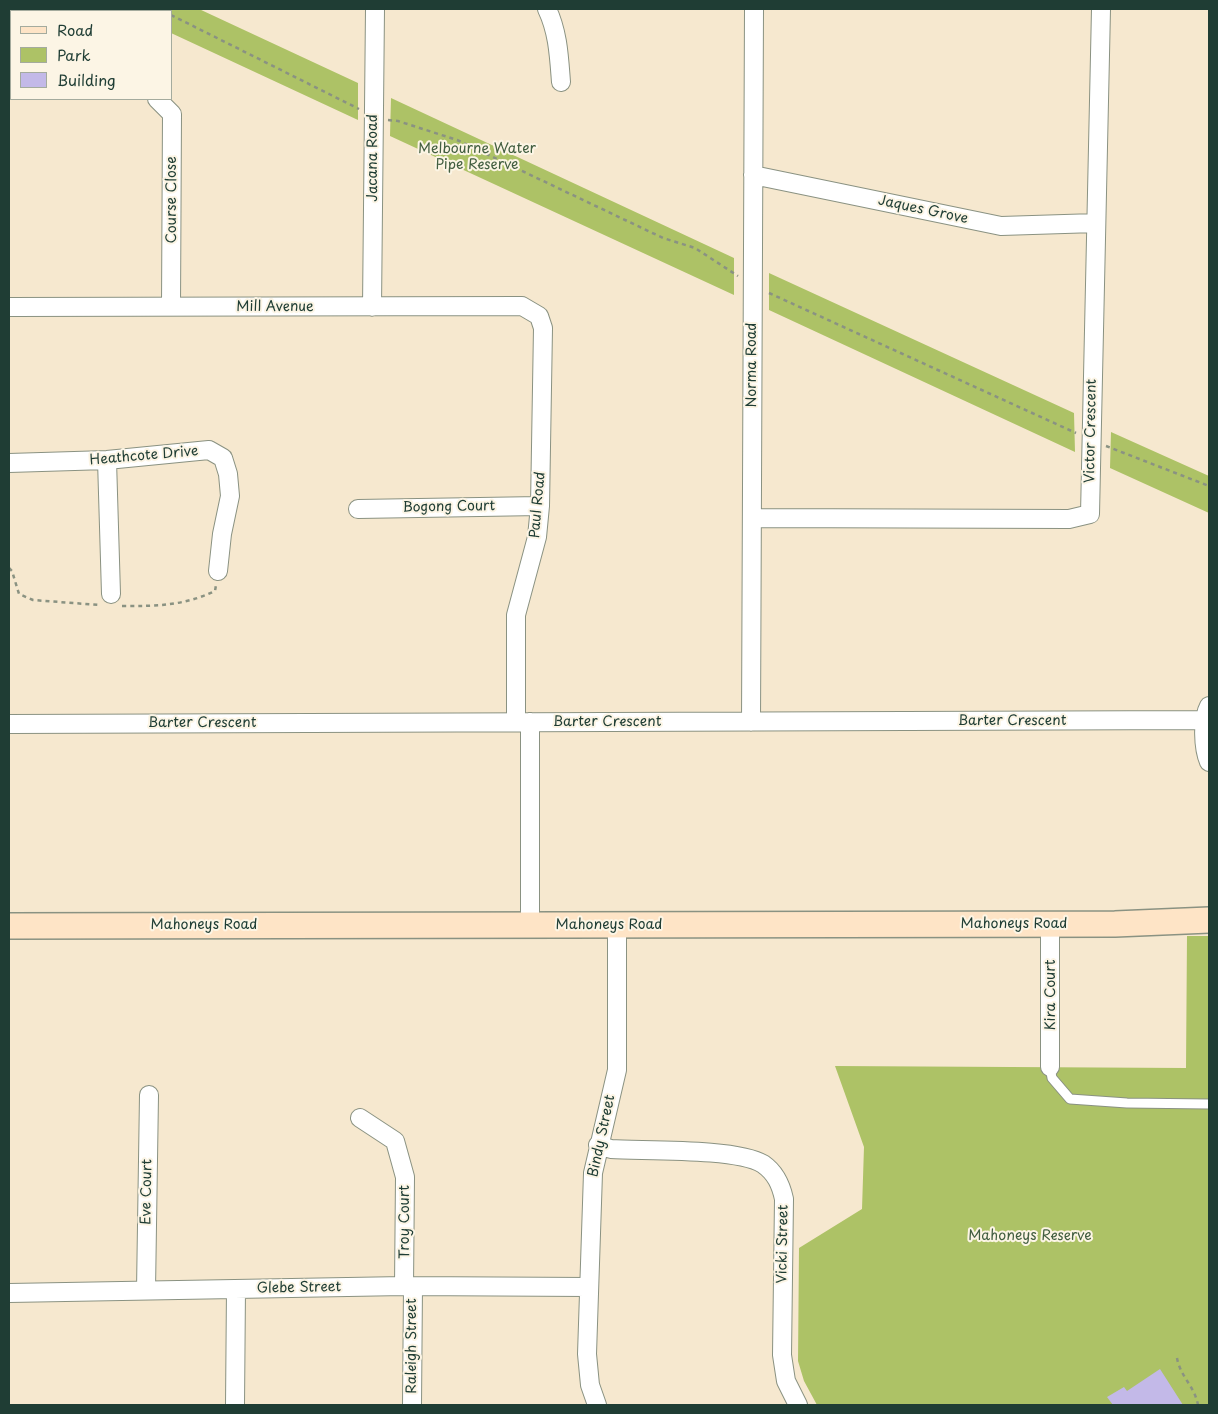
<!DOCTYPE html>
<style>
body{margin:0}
#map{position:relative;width:1218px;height:1414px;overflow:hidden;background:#f6e8cf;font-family:"Playpen Sans",sans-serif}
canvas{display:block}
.frame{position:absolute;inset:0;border:10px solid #1f3d34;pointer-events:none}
.legend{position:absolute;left:10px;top:10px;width:162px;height:90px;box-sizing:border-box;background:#fcf5e5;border:1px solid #a4ab9e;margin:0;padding:6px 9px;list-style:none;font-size:15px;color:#1f3d34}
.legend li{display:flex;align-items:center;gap:10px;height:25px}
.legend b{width:25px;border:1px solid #a4ab9e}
</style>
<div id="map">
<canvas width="1218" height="1414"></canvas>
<div class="frame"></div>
<ul class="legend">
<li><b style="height:6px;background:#fee4c6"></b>Road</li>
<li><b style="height:14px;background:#adc266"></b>Park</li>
<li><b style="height:14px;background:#c3b9e8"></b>Building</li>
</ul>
</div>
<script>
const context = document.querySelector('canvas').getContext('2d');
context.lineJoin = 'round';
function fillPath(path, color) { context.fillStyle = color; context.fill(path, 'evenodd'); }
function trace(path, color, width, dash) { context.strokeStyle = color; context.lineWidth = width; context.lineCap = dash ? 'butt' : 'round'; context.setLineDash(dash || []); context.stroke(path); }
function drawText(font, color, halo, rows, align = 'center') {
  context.font = font + ' "Playpen Sans",sans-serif'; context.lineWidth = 4; context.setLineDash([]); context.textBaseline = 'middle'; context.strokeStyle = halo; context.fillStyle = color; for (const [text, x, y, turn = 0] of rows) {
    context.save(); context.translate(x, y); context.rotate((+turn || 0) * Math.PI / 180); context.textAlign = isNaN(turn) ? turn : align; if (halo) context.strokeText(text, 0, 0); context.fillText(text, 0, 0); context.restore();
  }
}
fillPath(new Path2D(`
 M118 9H199L358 83V120L171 33V11H124Z
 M391 98 734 258V295L390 136Z
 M769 273 1074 413 1075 452 769 310Z
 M1111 432 1209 476V513L1110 468Z
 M1187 936H1209V1405H817L804 1381 798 1361 799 1248 862 1209 864 1147 835 1066 1186 1068Z`), '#adc266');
fillPath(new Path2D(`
 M1160 1369 1183 1405H1113L1107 1397 1124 1387 1127 1391Z`), '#c3b9e8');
const service = new Path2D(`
 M1050 1067 1052 1078 1070 1099 1127 1103 1209 1104`);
const minor = new Path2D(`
 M547 9C558 32 559 56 561 82
 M157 99 172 114 171 306
 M753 175 1001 226 1096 223
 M9 307 522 306 539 316 543 328 540 506 537 537 516 615V722
 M372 307 375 9
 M107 460 111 594
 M9 463 107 460 209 450 223 458 228 474 230 496 222 534 218 571
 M358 509 540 506
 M752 518 1069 519 1090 514 1101 9
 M1209 706C1202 719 1203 748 1209 762
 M530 722V925
 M751 722 754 9
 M9 724 1205 720
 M1050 1067V924
 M360 1118 395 1141 405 1177 404 1286
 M598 1145 611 1149C645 1151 737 1148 763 1164 776 1173 781 1185 784 1199L782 1355 786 1381 798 1405
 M146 1290 149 1095
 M9 1293 404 1286 589 1287
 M235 1405 236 1289
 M412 1405 413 1286
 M597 1405 590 1385 587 1354 593 1173 617 1070V925`);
const secondary = new Path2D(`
 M9 926 1115 924 1209 920`);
trace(service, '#8a9282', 11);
trace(minor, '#8a9282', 20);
trace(secondary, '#8a9282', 28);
trace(new Path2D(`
 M158 9 163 11
 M171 15 359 109
 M388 120 398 121 457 140 663 238 695 248 738 276
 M769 293 1076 433
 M1106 446 1209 486
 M9 568 12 571 19 594 33 600 99 605
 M122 606C157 606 183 606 215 591L216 585
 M1177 1358C1180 1376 1195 1387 1198 1405`), '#8a9282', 2.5, [4, 4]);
trace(service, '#fff', 9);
trace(minor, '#fff', 18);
trace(secondary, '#fee4c6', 25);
drawText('14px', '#425e40', '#fcf5e5', [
 ["Melbourne Water",477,149],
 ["Pipe Reserve",477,165],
 ["Mahoneys Reserve",1030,1236]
]);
drawText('14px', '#1f3d34', '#fcf5e5', [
 ["Jacana Road",373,158,-90],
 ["Course Close",172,200,-90],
 ["Jaques Grove",923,210,12],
 ["Mill Avenue",275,307],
 ["Norma Road",752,365,-90],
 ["Victor Crescent",1091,431,-89],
 ["Heathcote Drive",144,456,-5],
 ["Paul Road",538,505,-85],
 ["Bogong Court",449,507,-1],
 ["Barter Crescent",1012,721],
 ["Barter Crescent",607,722],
 ["Barter Crescent",202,723],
 ["Mahoneys Road",1014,924],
 ["Mahoneys Road",204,925],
 ["Mahoneys Road",609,925],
 ["Kira Court",1051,995,-90],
 ["Bindy Street",602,1136,-78],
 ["Eve Court",147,1192,-89],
 ["Troy Court",405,1222,-90],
 ["Vicki Street",783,1244,-89],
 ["Glebe Street",299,1288,-1],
 ["Raleigh Street",412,1346,-90]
]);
</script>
